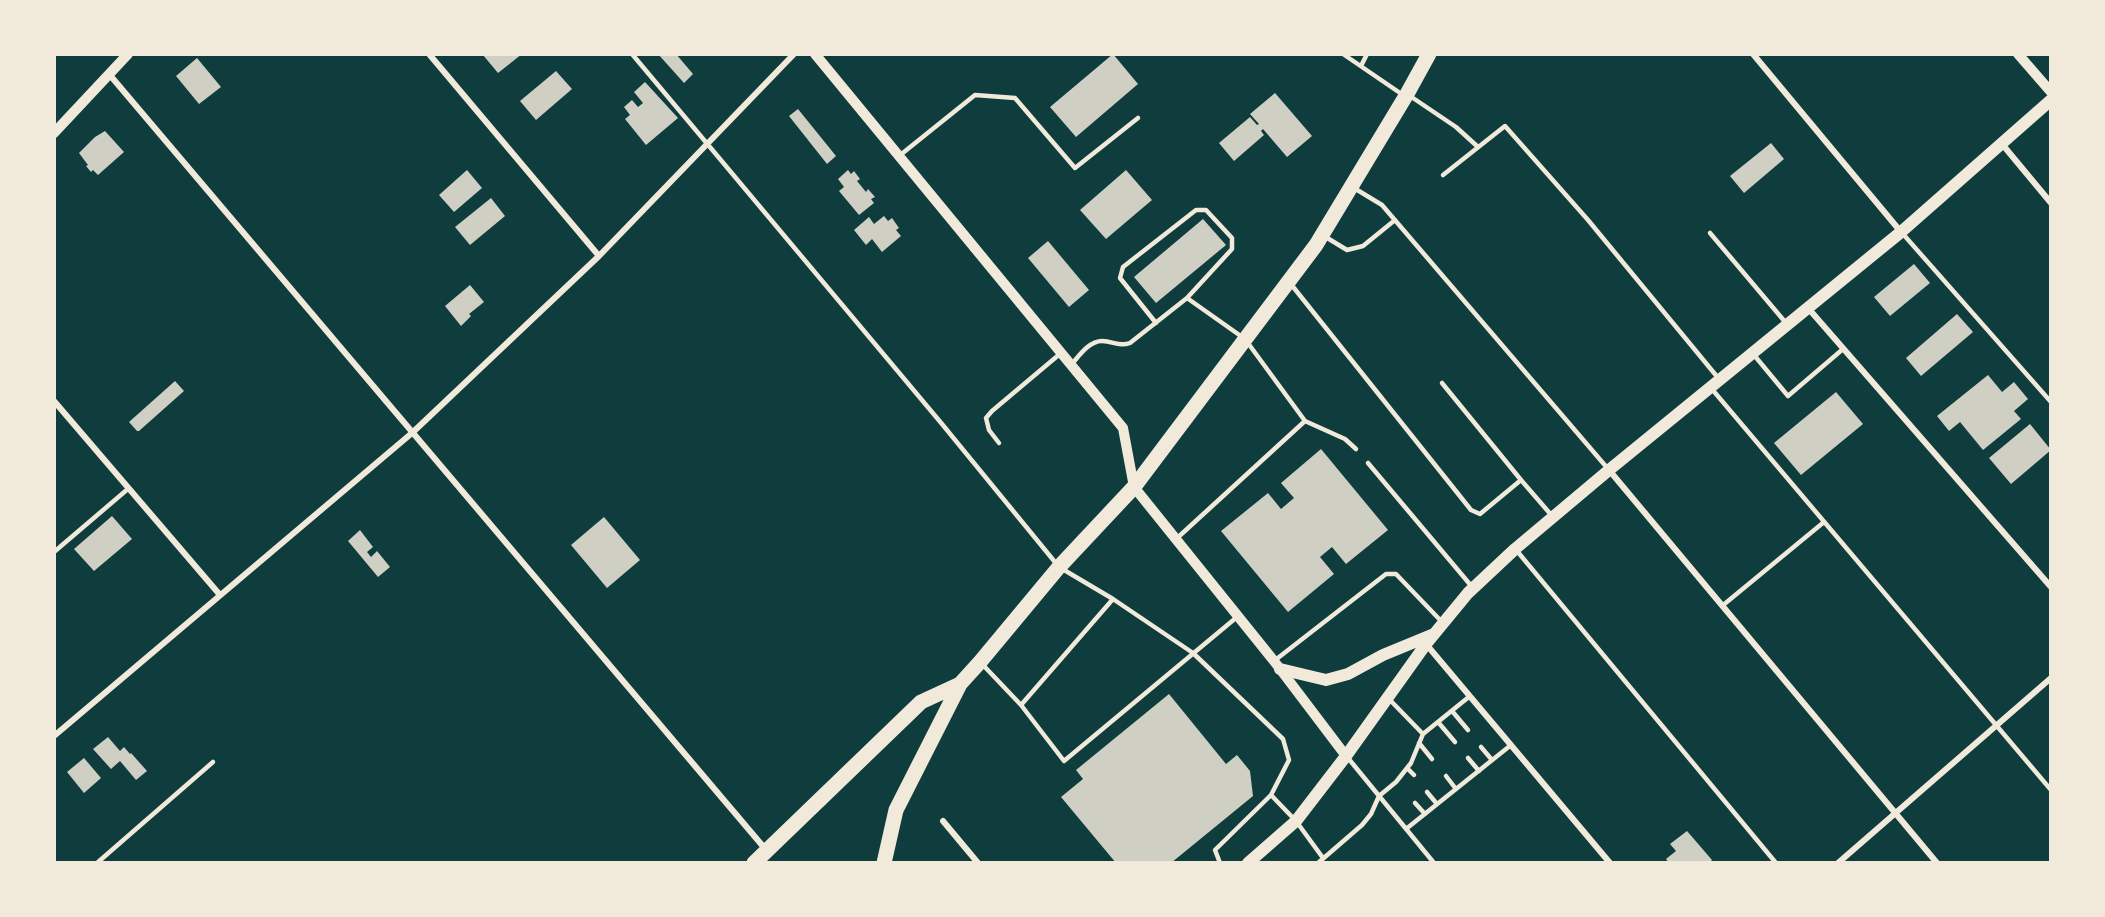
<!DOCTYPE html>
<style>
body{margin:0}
#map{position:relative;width:2105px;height:917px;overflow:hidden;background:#0f3d3e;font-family:Overpass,sans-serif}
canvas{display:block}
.frame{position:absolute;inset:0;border:56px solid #f1e9da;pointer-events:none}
</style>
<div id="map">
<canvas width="2105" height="917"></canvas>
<div class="frame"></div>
</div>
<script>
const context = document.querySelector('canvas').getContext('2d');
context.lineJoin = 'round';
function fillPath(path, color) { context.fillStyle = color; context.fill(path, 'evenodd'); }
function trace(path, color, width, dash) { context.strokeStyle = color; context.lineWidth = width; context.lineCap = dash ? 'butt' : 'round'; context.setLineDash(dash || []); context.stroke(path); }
fillPath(new Path2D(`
 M484 54H522L498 73 483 55Z
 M658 54H676L693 74 684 83Z
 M1113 54 1138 84 1076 137 1050 107Z
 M197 58 221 87 199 104 176 76Z
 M556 71 572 89 536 120 520 101Z
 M645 82 678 118 646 145 625 119 630 115 624 107 632 100 638 107 643 103 634 92Z
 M1275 93 1312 136 1287 157 1263 129 1261 131 1264 135 1234 161 1219 143 1250 117 1257 125 1259 124 1250 114Z
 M798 109 836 156 827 164 789 116Z
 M105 131 124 152 98 175 93 170 91 172 86 166 88 165 79 153 95 137Z
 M1771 143 1784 159 1744 193 1730 176Z
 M467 170 482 188 454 212 439 195Z
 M848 170 851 174 854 171 860 179 857 181 866 192 868 189 875 197 871 199 874 203 859 215 839 191 844 187 838 179Z
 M1126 170 1152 200 1106 239 1080 210Z
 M491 198 505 216 470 245 455 227Z
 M884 216 888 221 892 218 899 228 896 230 901 236 882 252 872 239 866 245 854 230 869 217 874 224Z
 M1203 219 1226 245 1156 303 1134 277Z
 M1048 241 1089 290 1069 307 1028 258Z
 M1914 264 1930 283 1890 316 1874 297Z
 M470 285 484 302 469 314 471 316 461 326 445 306Z
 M1957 314 1973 332 1921 376 1906 358Z
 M1988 375 2002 392 2014 382 2028 399 2014 411 2021 419 1983 450 1960 422 1949 431 1937 416Z
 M175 381 184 391 139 431H137L129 422Z
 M1836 392 1863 424 1801 475 1774 443Z
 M2030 424 2051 450 2011 484 1989 458Z
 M1321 449 1388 530 1346 564 1332 547 1320 557 1334 574 1288 612 1221 531 1268 493 1281 509 1294 498 1281 483Z
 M112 516 132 539 94 571 74 549Z
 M604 517 640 560 607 588 571 545Z
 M360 530 373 547 367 552 371 557 377 551 390 567 378 577 348 541Z
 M1169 694 1226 764 1237 755 1250 771 1253 796 1171 863H1116L1061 797 1083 779 1076 770Z
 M108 737 120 751 124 747 130 754 131 753 147 771 136 780 120 761 111 769 93 749Z
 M84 758 101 778 84 793 67 772Z
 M1687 831 1712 860 1709 863H1669L1666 859 1676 851 1670 844Z`), '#cfcfc3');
trace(new Path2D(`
 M632 54 942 424 1059 567 1113 599 1193 653 1283 739 1289 760 1271 795 1296 821 1323 858
 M1343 54 1403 95
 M1361 66 1367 54
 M1410 96 1456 127 1478 147
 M899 156 975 95 1015 98 1075 168 1138 118
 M1443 175 1505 126 1588 220 1719 379
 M1354 188 1382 205 1609 470
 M1710 233 1786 323
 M1903 234 2051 402
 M1324 236 1347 250 1363 246 1395 220
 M1290 283 1471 510 1480 514 1521 480 1553 517
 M1156 323 1120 278 1123 267 1196 210H1206L1232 238V249L1187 298
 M1754 355 1788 396 1843 349
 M1071 365C1079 356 1089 341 1102 341 1113 341 1119 347 1130 343L1187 298 1245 339 1305 421 1345 439 1356 449
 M1442 383 1521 480
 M1711 388 2051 790
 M999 443 989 430 986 418 992 411 1061 353
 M1368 463 1473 588
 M1175 540 1305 421
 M1517 551 1776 863
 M54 552 129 488
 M1722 606 1824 522
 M1274 661 1386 574H1396L1442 622
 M983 665 1021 705 1064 761 1237 617
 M1389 699 1423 734 1470 696
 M1021 705 1113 599
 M1452 711 1468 730
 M1438 722 1455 742
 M1419 743 1432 759
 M1481 747 1492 760
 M1348 758 1434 863
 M1468 758 1479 771
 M1407 768 1414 775
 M1446 776 1456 789
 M1427 792 1437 804
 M1415 803 1425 814
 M1406 829 1511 745
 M97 863 213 762
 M1220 863 1215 850 1271 795
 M1318 863 1362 825 1371 814 1379 796 1396 782 1411 763 1423 734`), '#f1e9da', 4.5);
trace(new Path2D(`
 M429 54 599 256
 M1753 54 1901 232
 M109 74 767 851
 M2002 144 2051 203
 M1808 308 2051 587
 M54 401 220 595
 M1609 470 1937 863
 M1426 644 1610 863
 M54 736 412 433 599 256 794 54
 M943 821 978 863
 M1838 863 2051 678`), '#f1e9da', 6);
trace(new Path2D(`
 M815 54 1123 428 1134 487 1274 661 1346 756
 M2018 54 2051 92
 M54 133 128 54`), '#f1e9da', 10);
trace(new Path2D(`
 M1280 669 1326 680 1348 674 1383 655 1434 634
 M1248 863 1296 821 1346 756 1426 644 1468 593 1515 549 1609 470 1901 232 2051 100`), '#f1e9da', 12);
trace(new Path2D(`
 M754 863 921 702 960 684
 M884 863 896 810 960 684 980 662 1059 567 1134 487 1316 245 1407 94 1429 54`), '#f1e9da', 15);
</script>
